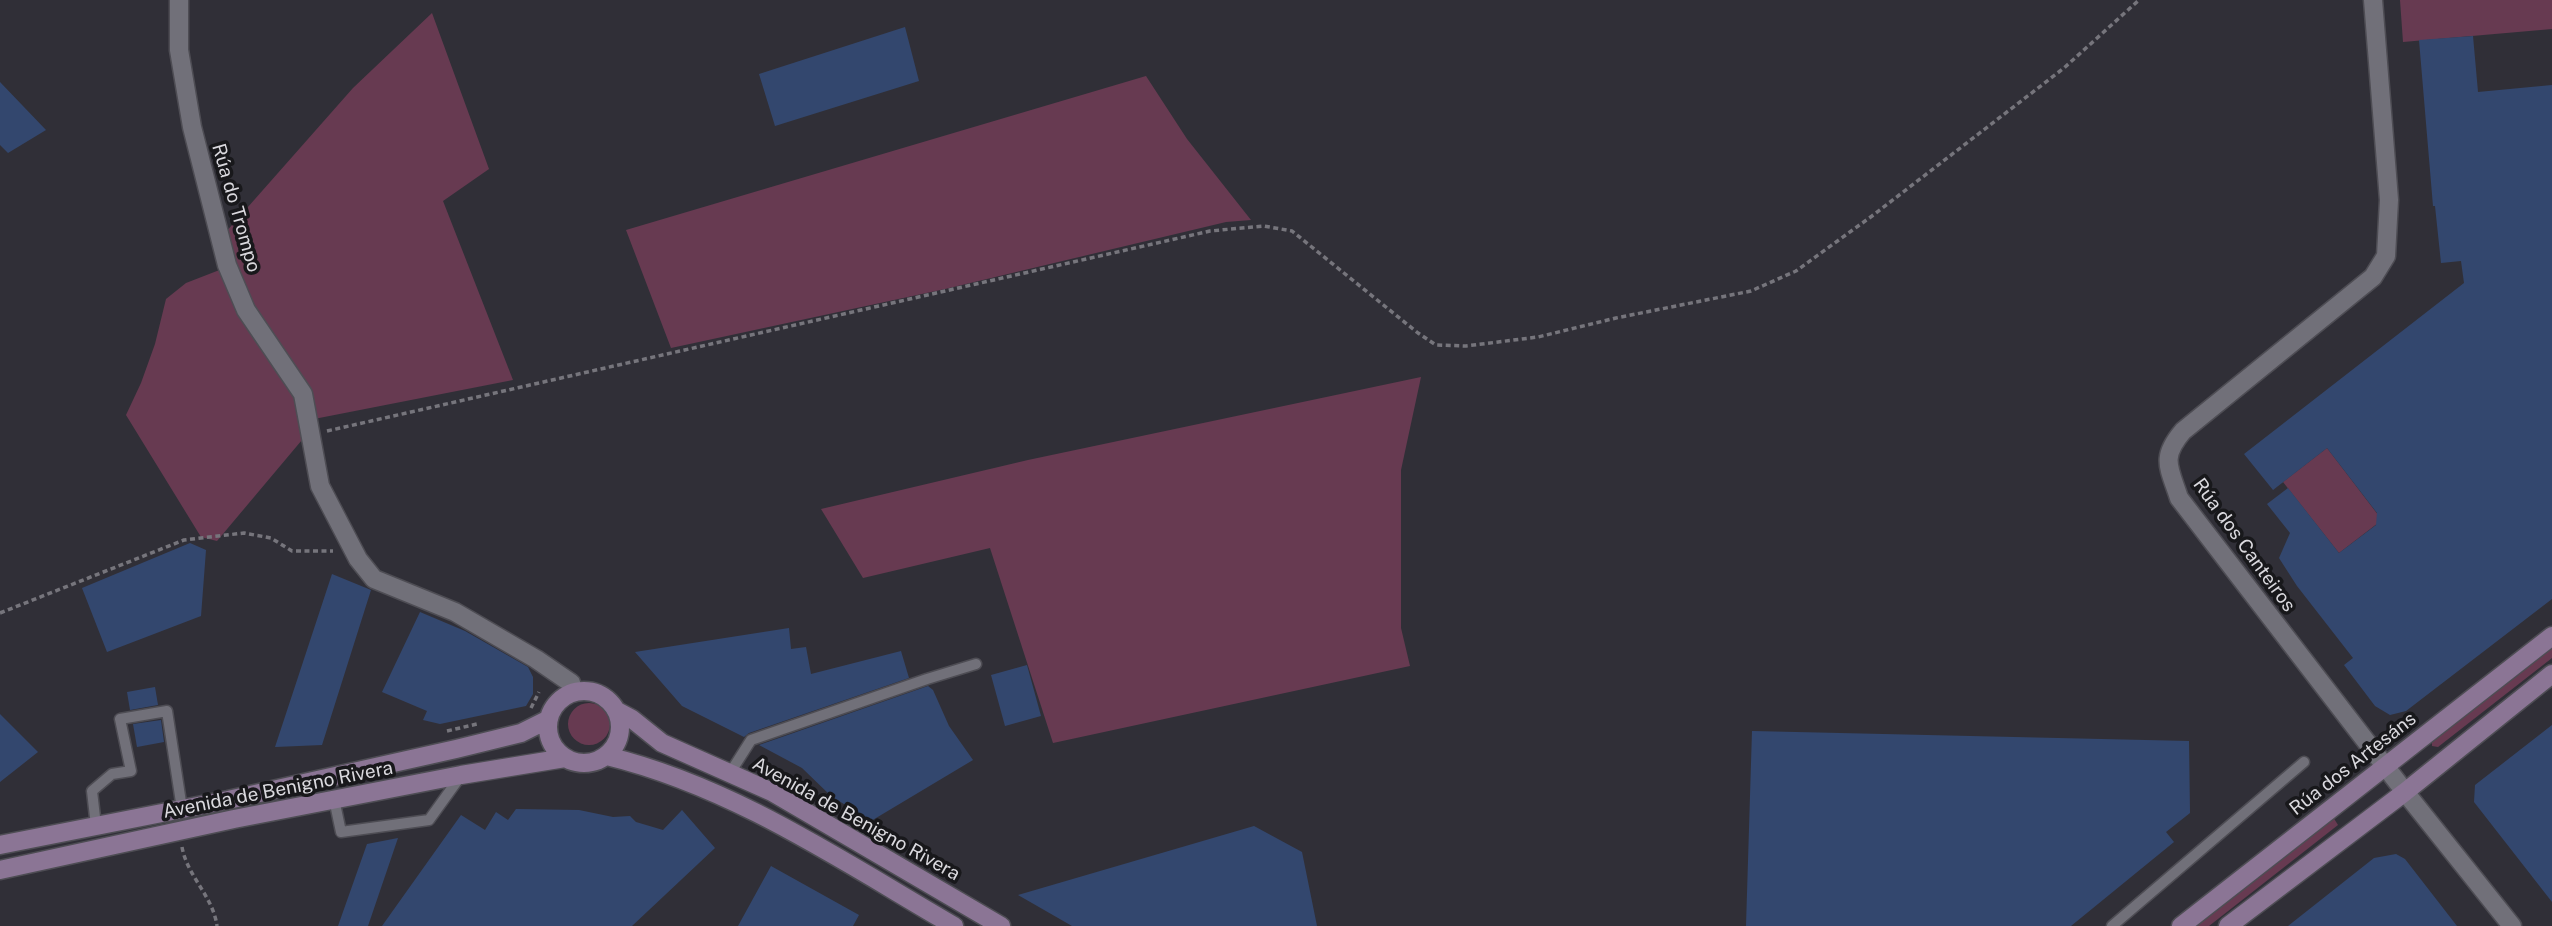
<!DOCTYPE html>
<meta charset="utf-8">
<style>
body{margin:0}
canvas{display:block;background:#302f37}
</style>
<canvas width="2552" height="926"></canvas>
<script>
const context = document.querySelector('canvas').getContext('2d');
context.lineJoin = 'round';
function fillPath(path, color) { context.fillStyle = color; context.fill(path, 'evenodd'); }
function trace(path, color, width, dash) { context.strokeStyle = color; context.lineWidth = width; context.lineCap = dash ? 'butt' : 'round'; context.setLineDash(dash || []); context.stroke(path); }
function drawText(font, color, halo, rows, align = 'center') {
  context.font = font + ' "Public Sans",sans-serif'; context.lineWidth = 7; context.setLineDash([]); context.textBaseline = 'middle'; context.strokeStyle = halo; context.fillStyle = color; for (const [text, x, y, turn = 0] of rows) {
    context.save(); context.translate(x, y); context.rotate((+turn || 0) * Math.PI / 180); context.textAlign = isNaN(turn) ? turn : align; if (halo) context.strokeText(text, 0, 0); context.fillText(text, 0, 0); context.restore();
  }
}
fillPath(new Path2D(`
 M2400 0H2552V29L2403 42Z
 M432 13 489 169 443 201 513 380 314 419 307 434 217 541 201 537 126 415 141 383 155 344 166 299 186 283 235 264 225 233 353 88Z
 M1146 76 1187 139 1251 220 1226 222 945 289 671 348 626 230Z
 M1421 377 1401 470V628L1410 666 1053 743 990 548 863 578 821 509 1028 460Z
 M2327 448 2382 520 2339 553 2283 482Z
 M2552 648V658L2438 747 2432 746V742L2437 737Z
 M568 724a21 21 0 1 1 42 0a21 21 0 1 1-42 0Z
 M2333 817 2338 825 2209 926H2195Z`), '#673a51');
fillPath(new Path2D(`
 M905 27 919 81 775 126 759 74Z
 M2473 36 2478 92 2552 85V599L2406 711 2390 715 2375 706 2344 665 2353 658 2297 586 2279 558 2290 533 2267 504 2288 488 2339 553 2376 525 2377 513 2327 448 2273 490 2244 454 2464 283 2461 261 2441 263 2435 206H2433L2419 40Z
 M0 82 46 130 8 153 0 145Z
 M190 543 206 550 201 616 107 652 82 588Z
 M332 574 371 590 322 745 275 747Z
 M420 612 465 631 528 667 533 677V694L526 706 440 724 423 720 427 711 382 692Z
 M789 628 791 649 806 647 811 674 901 651 909 678 749 733 744 737 682 706 635 652Z
 M1027 665 1041 716 1005 726 991 675Z
 M928 686 933 690 949 726 973 760 871 821 831 796 802 768 759 745Z
 M155 687 158 705 130 710 127 692Z
 M0 714 38 752 0 782Z
 M161 720 164 742 137 747 133 724Z
 M2552 725V902L2474 802 2475 785Z
 M1752 731 2189 741 2190 813 2166 832 2174 842 2071 926H1746Z
 M516 809 579 810 613 817 630 816 636 822 663 830 682 810 715 848 632 926H382L461 815 485 830 496 812 508 820Z
 M1254 826 1302 852 1317 926H1072L1018 895Z
 M398 838 368 926H338L367 844Z
 M2396 854 2405 859 2457 926H2288L2374 858Z
 M771 866 859 915 853 926H738Z`), '#33476e');
const lane = new Path2D(`
 M730 773 751 740 927 679 976 664
 M334 799 341 832 429 820 460 777
 M96 826 92 791 112 774 131 771 120 719 167 711 182 809
 M2112 926 2304 762`);
const street = new Path2D(`
 M179 0V50L192 127 227 265 246 310 303 394 320 486 358 559 374 579 455 612 536 659 571 683 574 692
 M2373 0 2389 200 2386 256 2373 277 2183 431C2160 458 2169 467 2179 498L2405 792 2512 926`);
const secondary = new Path2D(`
 M548 727a36 36 0 1 1 72 0a36 36 0 1 1-72 0Z
 M617 711 632 719 662 743 772 792 1001 926
 M607 756C734 787 842 861 954 926
 M0 845 228 800 456 749 521 733 549 719
 M0 870 234 819 461 775 565 758
 M2181 926 2552 636
 M2228 926 2405 792 2552 674`);
trace(lane, '#4e4d54', 13);
trace(street, '#4e4d54', 21);
trace(secondary, '#4e4d54', 21);
trace(new Path2D(`
 M327 431 1210 231 1264 226 1292 231 1418 333 1436 345 1466 346 1538 337 1616 318 1751 291 1796 271 1872 216 2064 68 2139 0
 M0 613 184 540 244 533 271 538 292 551H333
 M531 708 539 692
 M447 731 477 724
 M182 847C187 876 213 896 217 926`), '#76757c', 3.5, [5, 3.5]);
trace(lane, '#717079', 10);
trace(street, '#717079', 18);
trace(secondary, '#8b7595', 18);
drawText('19px', '#dad9de', '#18181b', [
 ["Rúa do Trompo",236,208,74],
 ["Rúa dos Canteiros",2244,545,54],
 ["Rúa dos Artesáns",2353,764,-38],
 ["Avenida de Benigno Rivera",278,790,-11],
 ["Avenida de Benigno Rivera",856,819,29]
]);
</script>
